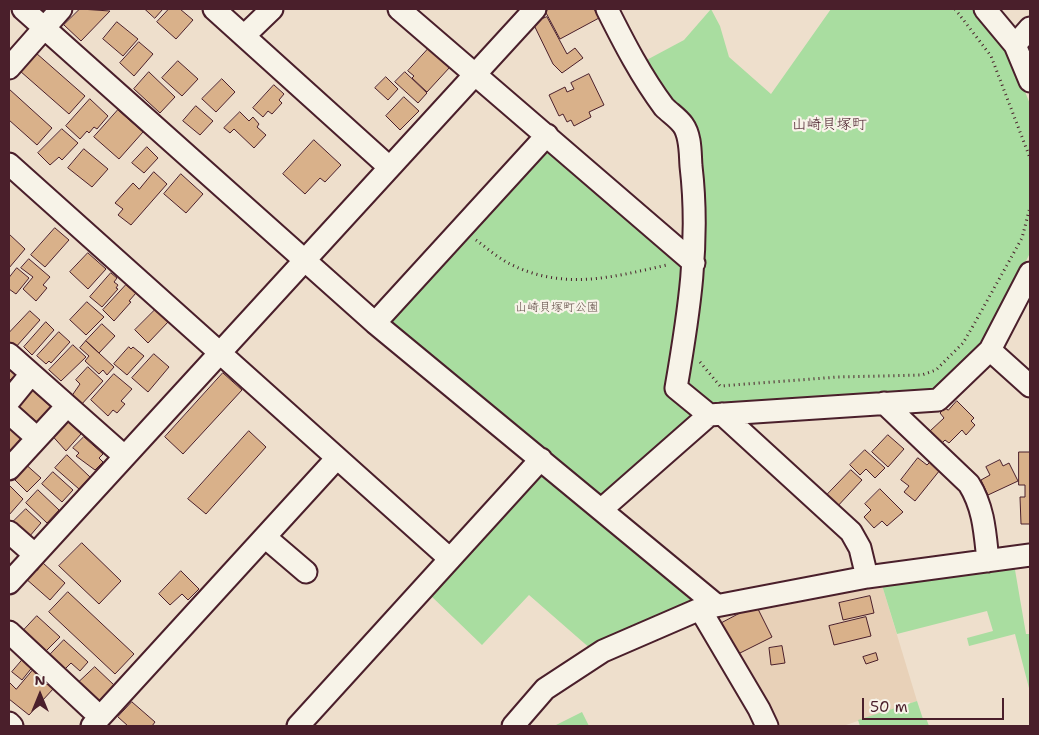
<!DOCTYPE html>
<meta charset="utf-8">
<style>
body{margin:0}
#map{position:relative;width:1039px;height:735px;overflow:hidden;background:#eedfcc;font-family:"Shantell Sans",sans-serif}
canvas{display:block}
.frame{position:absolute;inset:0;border:10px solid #4a1f2b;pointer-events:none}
.north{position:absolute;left:15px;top:670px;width:50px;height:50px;-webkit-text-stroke:4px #f7f3e8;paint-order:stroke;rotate:0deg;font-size:14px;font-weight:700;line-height:20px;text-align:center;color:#4a1f2b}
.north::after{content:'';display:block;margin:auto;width:18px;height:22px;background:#4a1f2b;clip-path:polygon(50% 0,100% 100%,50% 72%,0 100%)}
.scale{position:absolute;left:862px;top:698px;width:142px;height:22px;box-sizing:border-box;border:2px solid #4a1f2b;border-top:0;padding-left:6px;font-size:15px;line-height:18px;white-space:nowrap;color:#4a1f2b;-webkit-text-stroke:4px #f7f3e8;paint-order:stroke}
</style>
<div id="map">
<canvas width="1039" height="735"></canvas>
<div class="frame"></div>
<div class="north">N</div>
<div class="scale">50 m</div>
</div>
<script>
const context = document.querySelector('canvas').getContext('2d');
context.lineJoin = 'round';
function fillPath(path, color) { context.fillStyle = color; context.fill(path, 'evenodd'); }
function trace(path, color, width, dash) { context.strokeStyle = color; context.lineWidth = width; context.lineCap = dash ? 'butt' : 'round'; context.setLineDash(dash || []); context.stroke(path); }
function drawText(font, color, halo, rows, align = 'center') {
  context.font = font + ' "Shantell Sans","Klee One",sans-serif'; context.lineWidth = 4.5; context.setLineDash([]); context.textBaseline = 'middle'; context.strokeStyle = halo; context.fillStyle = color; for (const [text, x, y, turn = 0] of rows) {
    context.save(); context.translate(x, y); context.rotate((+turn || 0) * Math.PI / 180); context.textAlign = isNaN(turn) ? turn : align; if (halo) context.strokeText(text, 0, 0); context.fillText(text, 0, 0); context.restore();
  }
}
fillPath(new Path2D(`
 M881 582 917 701 843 726H773L710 612Z`), '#e8d1b8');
fillPath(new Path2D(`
 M711 9 720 26 729 57 771 94 831 9H974L1011 57 1030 104V253L984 345 933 391 711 406 686 388 695 140 641 63 684 40Z
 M544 147 686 264 670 389 691 409V418L604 494 595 493 389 324 388 315Z
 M538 476H547L693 597 692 605 592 650 529 595 482 645 429 594Z
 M1014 564 1026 634H1030V692L1015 634 969 646 967 638 993 631 987 611 897 634 881 582Z
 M917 701 923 719 926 718 929 726H860L858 720Z
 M582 712 589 726H554Z`), '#a9dda0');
const building = new Path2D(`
 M80 9 110 11 81 41 64 25Z
 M145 9H163L155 18Z
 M169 9H180L193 20 176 39 157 22Z
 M550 9H594L599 18 560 39 545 11Z
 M547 17 567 54 575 48 583 58 562 73 553 64 533 23Z
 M117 22 138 39 123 56 103 39Z
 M139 42 153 54 134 76 120 63Z
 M429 48 450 67 427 92 412 78 414 76 408 71Z
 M36 53 85 96 69 114 20 71Z
 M178 61 198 79 182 96 162 78Z
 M149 72 175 97 160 113 134 89Z
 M405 72 427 93 418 103 395 82Z
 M589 74 604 105 589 112 591 117 574 126 571 120 567 122 563 114 559 116 549 95 565 87 567 92 574 89 571 83Z
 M386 77 398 89 388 100 375 88Z
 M222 79 235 92 216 112 202 99Z
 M274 85 284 94 279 100 282 103 272 114 268 111 263 117 253 108Z
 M9 89 52 128 37 145 9 120Z
 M404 97 419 111 400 130 386 116Z
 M90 99 108 116 97 129 94 127 89 133 87 131 80 139 66 126Z
 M196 106 213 121 200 135 183 121Z
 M118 110 143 132 119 159 94 137Z
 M240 112 249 121 253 117 259 124 257 127 266 135 254 148 234 129 230 133 224 128Z
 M62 129 78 143 62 160 59 157 50 165 38 153Z
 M314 140 341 165 325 182 320 178 305 194 283 174Z
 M147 147 158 158 144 173 132 163Z
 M84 149 108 169 92 187 68 168Z
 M154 172 167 184 131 225 118 215 123 209 115 203 133 183 139 189Z
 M181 174 203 194 186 213 164 194Z
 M55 228 69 240 45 267 31 255Z
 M9 234 25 249 9 268Z
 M88 253 106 269 88 289 70 272Z
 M29 259 50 277 43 285 47 288 36 301 23 289 33 277 21 268Z
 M17 268 29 278 16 294 9 289V278Z
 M111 273 117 278 114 282 118 285 116 288 118 289 102 307 90 297Z
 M126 285 136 293 129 301 131 302 114 321 103 310Z
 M87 302 104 317 86 335 70 320Z
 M156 309 169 321 148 343 135 330Z
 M30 311 40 320 15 348 9 342V333Z
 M46 322 54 330 32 355 24 347Z
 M102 324 115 336 99 353 86 341Z
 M59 332 70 342 51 363 49 361 46 364 37 356Z
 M86 341 114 367 107 375 103 370 99 374 85 361 89 356 80 348Z
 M73 345 86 357 61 381 49 370Z
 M129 347 131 349 133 347 144 356 127 375 114 364Z
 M154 354 169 367 148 392 132 378Z
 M88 367 103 381 80 406 71 397 80 384 76 380Z
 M9 368 15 375 10 380 14 383 9 389Z
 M223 373 242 390 183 454 165 437Z
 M114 374 132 389 121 401 125 404 117 413 113 410 108 416 91 400Z
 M31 389 51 407 37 422 17 405Z
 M957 401 974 418 971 421 975 425 966 435 962 430 949 443 945 440 942 443 930 431 944 418 940 413 945 408 948 410Z
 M64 418 81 434 66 451 48 431Z
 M9 422 23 436 9 452Z
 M249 431 266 447 206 514 188 499Z
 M888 435 904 449 888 467 872 452Z
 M84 437 103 454 99 458 103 462 95 470 76 456 79 453 73 448Z
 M865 450 885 468 875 478 866 469 860 475 850 465Z
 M1019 452H1030V524H1021L1020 497H1025V485H1019Z
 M67 455 90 477 79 489 55 468Z
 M918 458 927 465 930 462 940 470 915 501 904 492 909 486 901 480Z
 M1000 460 1003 466 1009 463 1018 481 988 495 981 480 990 475 986 467Z
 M23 462 41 478 27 492 15 480 18 476 14 472Z
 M851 470 862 480 835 509 824 498Z
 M53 472 73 490 62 502 42 484Z
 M9 485 23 499 9 515Z
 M880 489 903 512 887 526 882 521 874 528 864 517 871 510 865 504Z
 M38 490 59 510 47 523 26 503Z
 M26 509 41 523 29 537 13 522Z
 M82 543 121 581 99 604 59 566Z
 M43 563 65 583 50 600 25 578 35 568 37 570Z
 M181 571 199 589 188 600 182 594 170 605 159 594Z
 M68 592 134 654 115 674 49 612Z
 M870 596 874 613 843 620 839 603Z
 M756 605 772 637 734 656 718 625Z
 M37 616 60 637 45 652 23 631Z
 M866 617 871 636 834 645 829 626Z
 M64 640 88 662 80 671 71 663 63 671 48 657Z
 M782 646 785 663 771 665 769 648Z
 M876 653 878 660 866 664 863 657Z
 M24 658 34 665 22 680 12 672Z
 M95 667 114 685 98 702 78 683Z
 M33 670 54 688 29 715 9 699V682L16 689Z
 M132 702 155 722 152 726H128L118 717Z`);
fillPath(building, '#d9b18a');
trace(building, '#4a1f2b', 1);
const minor = new Path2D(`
 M23 9 375 323 715 604
 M214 9 389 167
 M399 9 694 263
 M607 9C624 43 641 76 664 107 670 113 678 118 683 125 691 136 690 153 691 166 700 242 689 313 676 388L709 415 938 400 990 350 1030 273
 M985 9 1015 45 1030 81
 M244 36 272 9
 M1015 45 1030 28
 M9 68 61 9
 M9 164 450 559
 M375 323 547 135
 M990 350 1030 386
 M9 354 123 455
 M9 401 31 374
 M884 403 969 484C984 508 985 533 988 561
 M9 413 37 438
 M722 414 851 532 860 548 867 577
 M9 469 67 406
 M602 509 709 415
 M9 532 34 554
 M265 537 306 572
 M9 583 535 9
 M700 609 759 709 767 726
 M9 632 100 717
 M9 723 12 726
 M92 726 337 458
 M298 726 541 459
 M513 726 545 689 603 651 700 609 867 577 1030 555`);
trace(minor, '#4a1f2b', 25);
trace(new Path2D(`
 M955 9 991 56 1030 158
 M476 240C487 248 498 258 510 264 564 291 613 277 667 265
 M700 362 720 386 838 377 922 375 936 370 963 343 973 326 1022 238 1030 207`), '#4a1f2b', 3, [1, 4]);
trace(minor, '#f7f3e8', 21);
drawText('12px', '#624e48', '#f7f3e8', [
 ["山崎貝塚町公園",557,308]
]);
drawText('15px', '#4a1f2b', '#f7f3e8', [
 ["山崎貝塚町",829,125]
]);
</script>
